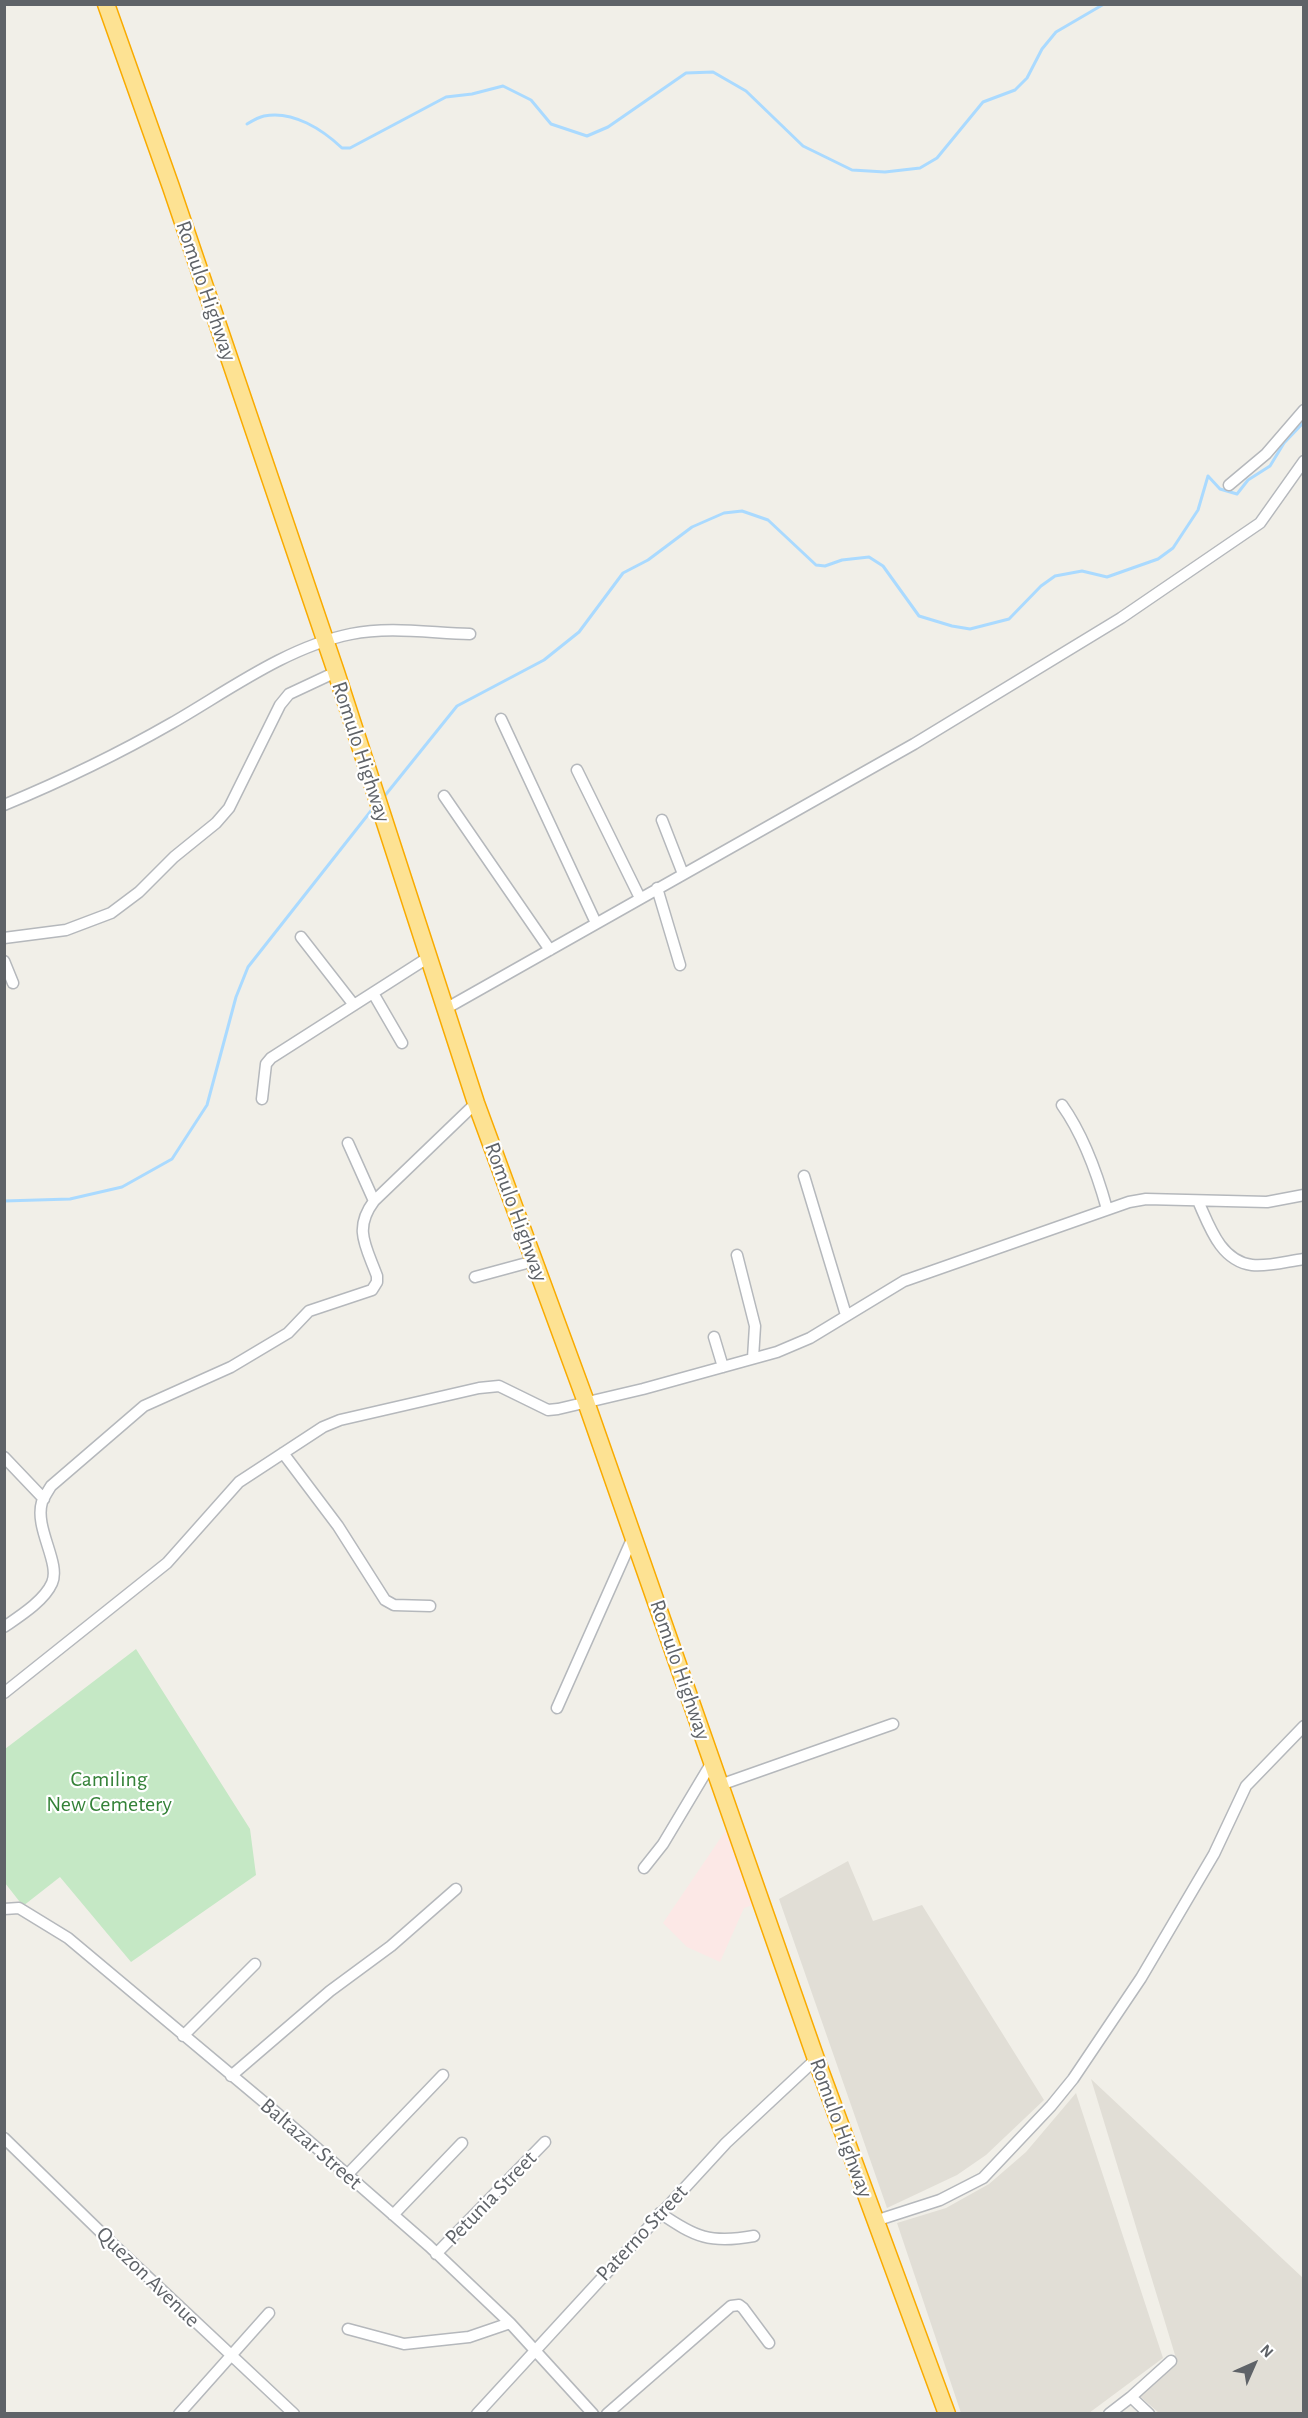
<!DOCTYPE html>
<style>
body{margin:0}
#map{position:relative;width:1308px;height:2418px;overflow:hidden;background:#f1efe8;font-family:"Alegreya Sans",sans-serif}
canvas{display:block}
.frame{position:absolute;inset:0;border:6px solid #5f6368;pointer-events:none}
.north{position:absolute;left:1224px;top:2334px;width:60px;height:60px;-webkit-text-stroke:4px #fff;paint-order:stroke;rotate:45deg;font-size:16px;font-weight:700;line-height:24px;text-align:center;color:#5f6368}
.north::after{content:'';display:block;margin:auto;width:21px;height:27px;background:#5f6368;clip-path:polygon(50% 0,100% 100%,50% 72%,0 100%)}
</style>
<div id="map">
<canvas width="1308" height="2418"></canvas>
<div class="frame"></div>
<div class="north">N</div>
</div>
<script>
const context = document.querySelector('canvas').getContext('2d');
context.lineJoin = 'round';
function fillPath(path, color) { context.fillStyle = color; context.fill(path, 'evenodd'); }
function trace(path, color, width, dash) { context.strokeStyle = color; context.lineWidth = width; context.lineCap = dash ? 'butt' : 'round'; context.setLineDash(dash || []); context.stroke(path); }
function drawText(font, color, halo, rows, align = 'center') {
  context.font = font + ' "Alegreya Sans",sans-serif'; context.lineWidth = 4.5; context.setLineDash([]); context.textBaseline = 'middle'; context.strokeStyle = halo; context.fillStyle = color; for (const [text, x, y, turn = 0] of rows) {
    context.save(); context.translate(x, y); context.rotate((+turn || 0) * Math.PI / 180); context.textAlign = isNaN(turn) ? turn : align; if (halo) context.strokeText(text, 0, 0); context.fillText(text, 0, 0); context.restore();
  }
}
fillPath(new Path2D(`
 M848 1861 873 1921 922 1905 1044 2100 986 2155 957 2175 887 2208 779 1899Z
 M1091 2079 1303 2278V2413H1159L1134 2391 1175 2355Z
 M1076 2093 1163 2358 1089 2413H961L897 2223 946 2208 989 2184 1026 2152Z`), '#e1ded6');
fillPath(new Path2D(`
 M728 1827 756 1904 744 1908 720 1962 687 1947 663 1923Z`), '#fce8e6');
fillPath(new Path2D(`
 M136 1649 250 1829 256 1875 131 1962 60 1877 23 1906 5 1883V1749Z`), '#c5e8c5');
trace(new Path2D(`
 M247 124C252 121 259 117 264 116 293 110 323 130 342 148H350L446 97 472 94 503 86 531 100 551 124 587 136 608 127 686 73 713 72 746 91 803 146 852 170 885 172 920 168 937 158 983 102 1015 90 1027 78 1042 49 1056 32 1104 4
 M383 798 457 706 544 660 579 632 623 573 648 560 692 527 724 513 742 511 768 520 816 565 825 566 842 560 869 557 883 566 919 616 952 626 970 629 1009 619 1041 586 1055 576 1082 571 1107 577 1158 559 1173 548 1198 510 1208 476 1220 489 1237 494 1248 480 1270 466 1284 443 1304 422
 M4 1201 70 1199 122 1187 172 1159 207 1105 236 997 248 967 374 807`), '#aadaff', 3);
const minor = new Path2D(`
 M1229 485 1266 454 1304 410
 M501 719 596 923
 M577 770 640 898
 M444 796 550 950
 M4 805C62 781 118 754 172 723 229 690 287 647 351 634 389 626 431 633 470 634
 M662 820 683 874
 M657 888 680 965
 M301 937 354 1005
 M4 938 66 930 111 913 139 892 174 857 216 823 229 808 280 705 289 694 336 672
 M4 961 13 983
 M373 993 402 1043
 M447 1008 914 744 1121 618 1260 523 1304 461
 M262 1099 266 1064 271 1058 429 957
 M1062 1105C1084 1136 1097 1173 1107 1209
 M348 1143 374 1201
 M804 1176 846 1315
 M1198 1201C1209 1225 1220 1261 1252 1265 1268 1267 1288 1261 1304 1259
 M737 1255 755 1326 753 1358
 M475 1277 534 1261
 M714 1337 723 1367
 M283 1453 338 1526 385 1600 394 1605 430 1606
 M4 1457 44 1499
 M4 1627C20 1616 44 1601 52 1583 61 1563 34 1528 42 1502 44 1497 48 1491 51 1486L144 1406 231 1367 288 1333 309 1311 372 1290 377 1282V1276C366 1246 353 1229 374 1201L476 1103
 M4 1693 167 1563 239 1482 323 1427 340 1420 479 1388 499 1386 548 1410 558 1409 643 1389 777 1352 810 1338 904 1281 1129 1202 1146 1199 1267 1202 1304 1195
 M557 1708 633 1537
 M720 1785 893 1724
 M644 1868 663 1844 712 1762
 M4 1909 19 1908 68 1938 271 2108 429 2246 510 2323 593 2414
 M183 2036 255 1964
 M231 2076 330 1991 391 1946 456 1889
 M4 2138 117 2248 294 2414
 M347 2175 443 2075
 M660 2213C695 2237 710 2244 754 2236
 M393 2215 462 2143
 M875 2221 940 2200 983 2178 1051 2106 1073 2079 1141 1978 1214 1854 1246 1786 1304 1726
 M436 2254 545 2142
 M348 2329 404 2344 469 2337 510 2323
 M1131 2397 1171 2361
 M179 2414 269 2313
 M477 2414 726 2143 816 2059
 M607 2414 731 2306 739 2305 743 2308 769 2343
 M1109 2414 1131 2397 1149 2414`);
const highway = new Path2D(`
 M106 4 171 187 336 672 476 1103 586 1402 816 2059 947 2414`);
trace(minor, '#b5b8bc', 13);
trace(highway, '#f9ab00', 19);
trace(minor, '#fff', 10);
trace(highway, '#fde293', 16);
drawText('22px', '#5f6368', '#fff', [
 ["Romulo Highway",206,291,71],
 ["Romulo Highway",361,752,72],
 ["Romulo Highway",516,1212,70],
 ["Romulo Highway",680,1670,71],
 ["Romulo Highway",841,2128,70],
 ["Baltazar Street",311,2144,41],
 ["Petunia Street",491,2198,-46],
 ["Paterno Street",642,2233,-47],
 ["Quezon Avenue",148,2277,44]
]);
drawText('22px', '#348238', '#fff', [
 ["Camiling",109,1779],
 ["New Cemetery",109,1804]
]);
</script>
